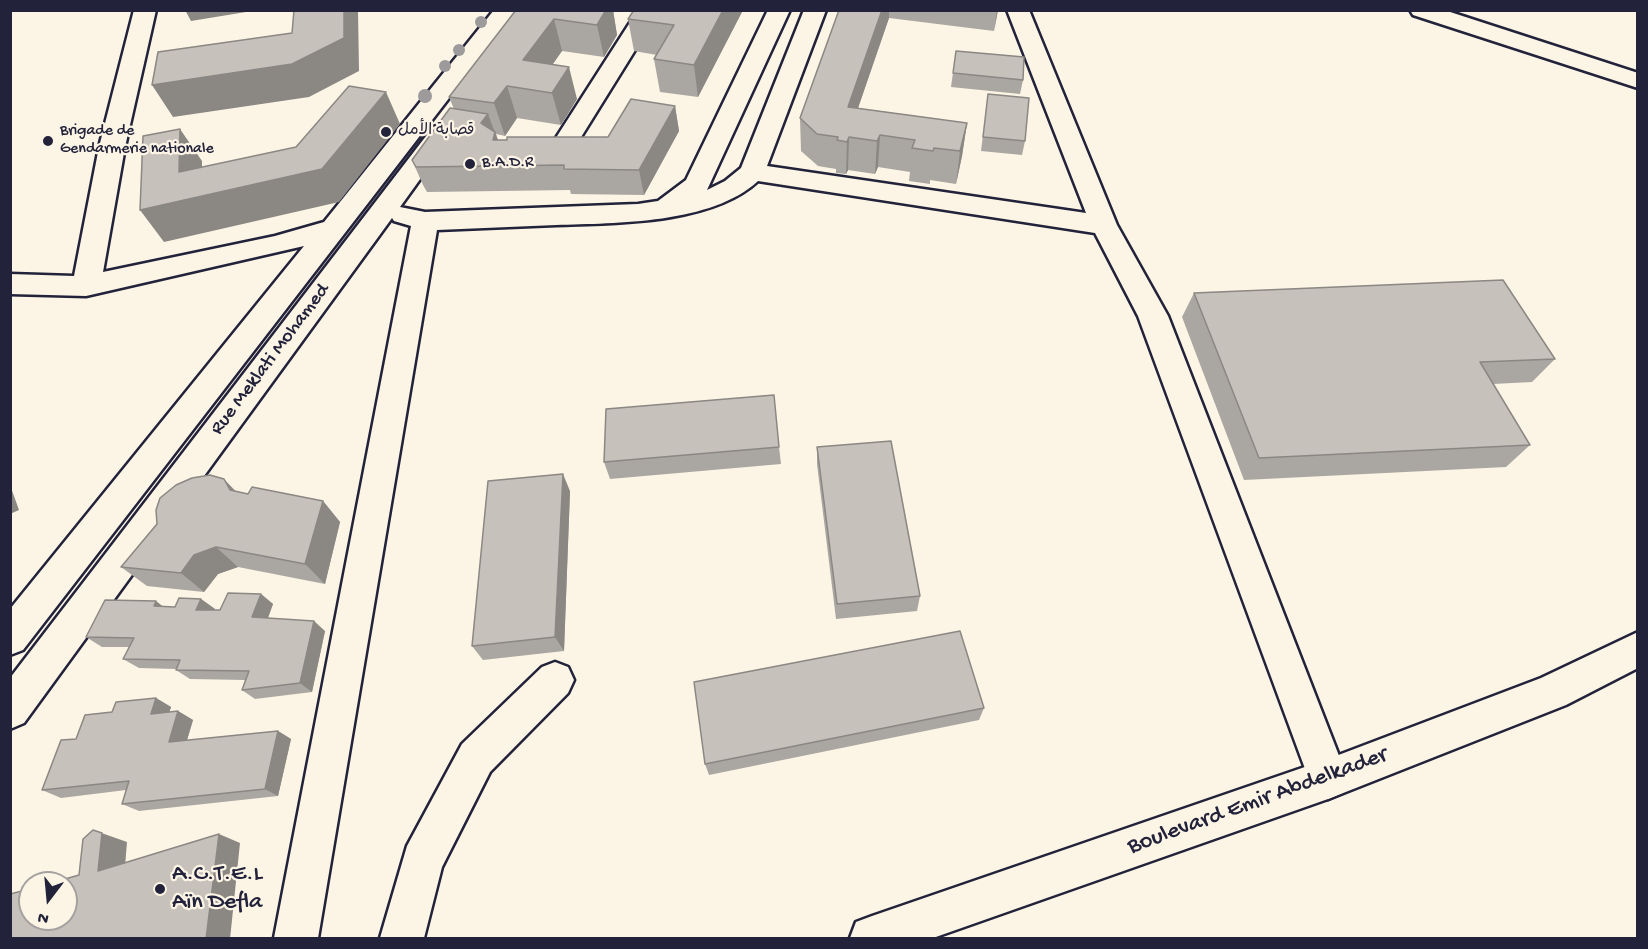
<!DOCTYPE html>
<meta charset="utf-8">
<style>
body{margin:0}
#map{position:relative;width:1648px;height:949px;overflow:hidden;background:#fcf5e5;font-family:"Gochi Hand",sans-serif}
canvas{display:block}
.frame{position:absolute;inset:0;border:12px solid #22223b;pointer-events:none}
.north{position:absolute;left:18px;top:871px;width:60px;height:60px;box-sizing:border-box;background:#fcf5e5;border:2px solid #a5a1a1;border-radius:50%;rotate:196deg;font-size:16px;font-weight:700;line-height:24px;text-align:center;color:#22223b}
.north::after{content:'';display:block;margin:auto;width:21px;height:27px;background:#22223b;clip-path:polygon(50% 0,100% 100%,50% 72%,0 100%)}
</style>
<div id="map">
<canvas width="1648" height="949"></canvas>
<div class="frame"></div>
<div class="north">N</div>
</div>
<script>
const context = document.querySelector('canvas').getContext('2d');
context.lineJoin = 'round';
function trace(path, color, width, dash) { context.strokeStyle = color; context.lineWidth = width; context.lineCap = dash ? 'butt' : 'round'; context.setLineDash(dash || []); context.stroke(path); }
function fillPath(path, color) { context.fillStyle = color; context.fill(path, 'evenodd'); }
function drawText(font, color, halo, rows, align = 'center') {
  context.font = font + ' "Gochi Hand","Playpen Sans Arabic",sans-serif'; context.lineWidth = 4.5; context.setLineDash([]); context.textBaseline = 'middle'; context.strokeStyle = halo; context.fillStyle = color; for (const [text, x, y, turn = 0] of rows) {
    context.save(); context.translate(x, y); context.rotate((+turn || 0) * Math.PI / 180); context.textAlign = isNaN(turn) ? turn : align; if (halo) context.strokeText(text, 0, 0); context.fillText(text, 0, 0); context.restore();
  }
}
const minor = new Path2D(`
 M134 10H156L125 147 103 272 275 236 324 222 494 10H517L23 650 10 655V609L304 246 86 296 10 294V274L74 276 99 147Z
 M638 10H660L573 150 564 152 555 150 552 144Z
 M768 10H790L707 190 725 181 741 168 804 10H826L767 166 1086 213 1007 10H1029L1117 225 1168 316 1348 779 1342 793 1328 799 1314 793 1138 316 1095 233 758 181C712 224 616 223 556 225 516 227 477 228 437 230L318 938H274L411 226 394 221 392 218 24 723 10 729V678L433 127 442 124 451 127 454 132 400 207 425 212 638 204 658 201 686 180Z
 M1410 10H1444L1638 73V88L1413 15Z
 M555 662 568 667 574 680 568 693 490 772 442 867 424 938H380L407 846 462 744 542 667Z`);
const major = new Path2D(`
 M1638 632V668L1566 705 1328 799 933 938H850L856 922 872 916 1328 759 1541 678Z`);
trace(minor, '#22223b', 5);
trace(major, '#22223b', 5);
fillPath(minor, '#fcf5e5');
fillPath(major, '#fcf5e5');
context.fillStyle = '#9d9a9b';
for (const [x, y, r] of [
 [481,22,6],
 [459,50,6],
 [445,66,6],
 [425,96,7]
]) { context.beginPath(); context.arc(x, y, r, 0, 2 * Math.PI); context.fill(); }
fillPath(new Path2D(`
 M516 10H613L617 35 604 57 562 51 552 64 577 99 561 125 517 118 505 136 496 134 498 140 608 137 675 106 679 131 644 195 571 194 570 190 427 192 423 185 412 160 454 109 449 97Z
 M743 10 698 97 660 92 654 59 657 55 634 51 628 19Z
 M839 10H998L994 31 889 18 858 108 967 123 962 156 956 184 930 180V184L909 181 910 172 878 167 875 174 848 170 846 174 836 173V169L818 166 801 151 800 118Z
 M956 51 1023 80 1020 94 951 87Z
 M988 94 1025 141 1022 155 981 151Z
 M1194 293 1555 359 1532 382 1493 384 1530 445 1506 467 1244 480 1182 317Z
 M779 447 781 464 610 479 604 462Z
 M817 447 920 596 917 611 836 619 817 464Z
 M235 491 248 494 323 501 340 522 325 584 238 567 218 574 204 592 147 586 121 567Z
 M570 491 564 651 483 660 472 646Z
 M261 594 273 604 268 618 325 631 312 692 255 699 242 690 245 680 190 679 176 670V669L139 668 123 659 129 647H102L86 637 164 607H175L201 599 215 609 214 610H220Z
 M156 698 171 707 169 712 178 711 193 720 187 740 278 731 291 739 278 796 139 811 122 804 126 790 61 798 42 790 76 739Z
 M984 708 979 720 709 775 705 764Z`), '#aaa6a1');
fillPath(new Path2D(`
 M185 10H246V12L191 21Z
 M344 10H358L359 71 309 97 173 117 152 85 344 38Z
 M606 10H613L617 35 604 57 597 25Z
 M723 10H743L698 97 694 65Z
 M882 10H889V18L847 140 848 107Z
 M997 10H998L994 31Z
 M554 19 562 51 535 90 523 60Z
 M569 67 577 99 561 125 552 93Z
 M507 86 517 118 505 136 494 103Z
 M386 92 400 124 339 202 164 242 140 210 179 172 180 129 202 161V196L322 169Z
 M675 106 679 131 644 195 639 170Z
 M488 114 495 133V132L504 157 481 123Z
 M967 123 962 156 956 184 960 151Z
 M880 135 878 167 875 174 877 141Z
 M849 137 848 170 846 174 847 142Z
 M563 474 570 491 564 651 555 637Z
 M224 479 245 501 230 490Z
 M10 485 19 510 10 514Z
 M323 501 340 522 325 584 305 564Z
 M216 547 238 567 218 574 204 592 181 573 194 555Z
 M261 594 273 604 264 628 252 617Z
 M201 599 215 609 210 620 196 610Z
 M156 601 170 612 154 606Z
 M314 621 325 631 312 692 300 683Z
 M156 698 171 707 166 723 151 714Z
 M178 711 193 720 184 750 169 742Z
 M278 731 291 739 278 796 265 789Z
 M93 830 127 842 124 879 98 871Z
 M219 834 240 843 230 939H206Z`), '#8b8783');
const building = new Path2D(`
 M294 10H344V38L292 64 152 85 158 52 292 33Z
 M516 10H606L597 25 554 19 523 60 569 67 552 93 507 86 494 103 449 97Z
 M634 10H723L694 65 654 59 674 25 628 19Z
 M839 10H882L848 107 967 123 960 151 934 148 933 151 912 148 915 140 880 135 877 141 849 137 847 142 837 140 838 137 817 134 800 118Z
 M956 51 1024 57 1023 80 953 73Z
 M349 86 386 92 322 169 140 210 143 136 180 129 179 172 296 147Z
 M988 94 1029 98 1025 141 983 137Z
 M631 99 675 106 639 170 564 169V165L416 167 412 160 450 108 488 114 481 123 495 132 493 140H507V137H608Z
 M1503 280 1555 359 1480 362 1530 445 1259 458 1194 293Z
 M774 395 779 447 604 462 606 409Z
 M891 441 920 596 837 604 817 447Z
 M563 474 555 637 472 646 488 481Z
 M210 475 224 479 230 490 248 494 252 487 323 501 305 564 216 547 194 555 181 573 121 567 157 524 156 510 160 498 176 485 192 478Z
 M228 593 261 594 252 617 314 621 300 683 242 690 249 671 176 670 180 660 123 659 134 638 86 637 105 600 156 601 154 606 175 607 179 598 201 599 196 610H220Z
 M960 631 984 708 705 764 694 682Z
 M156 698 151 714 178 711 169 742 278 731 265 789 122 804 129 781 42 790 61 740 76 739 85 715 112 712 116 702Z
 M93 830 102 833 98 871 219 834 206 939H10V894L30 889V919H66V883H51L79 875 83 839Z`);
fillPath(building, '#c6c1bb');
trace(building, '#8b8783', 1.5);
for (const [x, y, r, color] of [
 [386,132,6,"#22223b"],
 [48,141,6,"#22223b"],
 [470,164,6,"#22223b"],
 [160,889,6,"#22223b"]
]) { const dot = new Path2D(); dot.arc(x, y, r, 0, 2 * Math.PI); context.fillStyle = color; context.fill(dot); trace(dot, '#fcf5e5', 2); }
drawText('16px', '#22223b', '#fcf5e5', [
 ["Brigade de",60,132],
 ["Gendarmerie nationale",60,150],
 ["قصابة الأمل",398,132],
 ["B.A.D.R",482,164]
], 'left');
drawText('20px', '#22223b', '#fcf5e5', [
 ["Rue Meklati Mohamed",271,360,-53]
]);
drawText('24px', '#22223b', '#fcf5e5', [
 ["Boulevard Emir Abdelkader",1258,802,-20]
]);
drawText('24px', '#22223b', '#fcf5e5', [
 ["A.C.T.E.L",172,875],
 ["Aïn Defla",172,903]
], 'left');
</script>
